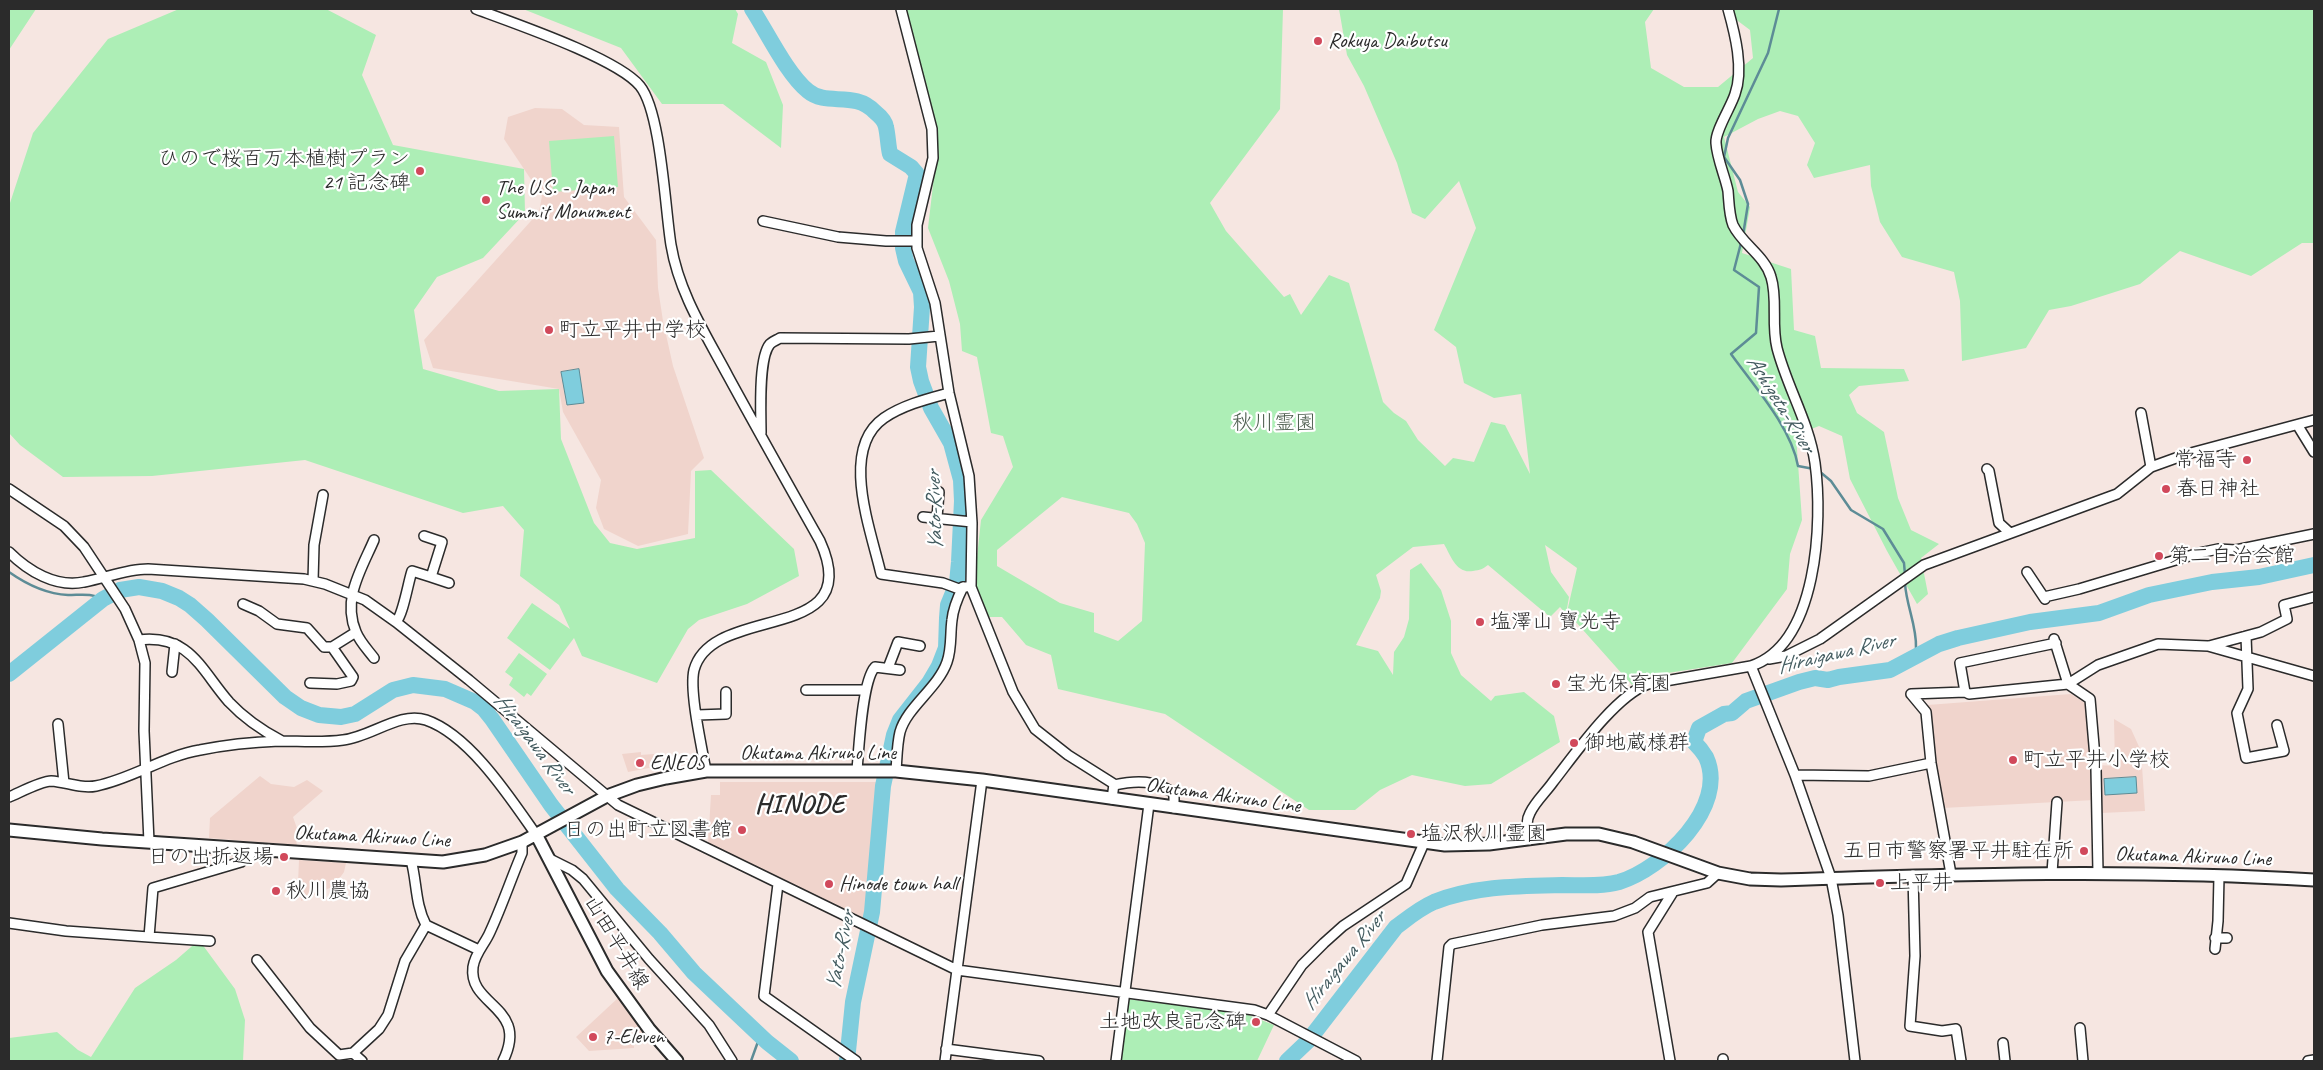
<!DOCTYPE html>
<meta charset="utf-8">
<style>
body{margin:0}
#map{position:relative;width:2323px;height:1070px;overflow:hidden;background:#f6e6e1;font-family:Caveat,sans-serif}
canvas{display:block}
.frame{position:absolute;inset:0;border:10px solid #2b2b2b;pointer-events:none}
</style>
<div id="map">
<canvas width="2323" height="1070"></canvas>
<div class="frame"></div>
</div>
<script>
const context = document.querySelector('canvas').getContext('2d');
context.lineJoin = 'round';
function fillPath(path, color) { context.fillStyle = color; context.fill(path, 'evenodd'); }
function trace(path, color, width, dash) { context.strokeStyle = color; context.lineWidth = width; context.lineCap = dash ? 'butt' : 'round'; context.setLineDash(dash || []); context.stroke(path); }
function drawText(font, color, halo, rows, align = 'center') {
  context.font = font + ' Caveat,"Klee One",sans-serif'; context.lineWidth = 4.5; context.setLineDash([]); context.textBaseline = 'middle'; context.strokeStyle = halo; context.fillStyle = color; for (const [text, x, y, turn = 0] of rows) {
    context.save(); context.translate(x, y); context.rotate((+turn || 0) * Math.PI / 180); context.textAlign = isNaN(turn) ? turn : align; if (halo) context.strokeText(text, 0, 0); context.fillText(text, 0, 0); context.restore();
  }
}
fillPath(new Path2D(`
 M535 108 562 109 584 125 619 127 624 197 656 240 658 288 663 321 673 366 704 458 691 471 688 534 638 546 604 529 596 508 601 480 563 412 559 389 433 368 424 340 539 212 542 196 504 139 508 117Z
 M2071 694 2085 703 2087 709 2094 800 1943 808 1935 771 1928 705Z
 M2114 719 2131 729 2141 751 2145 811 2101 813 2098 765 2115 766Z
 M641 752V755L654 754V767L628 772 622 754Z
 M260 776 271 784 294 787 307 780 323 791 293 817 299 834 295 836 297 845 209 838 210 818Z
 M720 782H882L865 922 708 844 711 795H720Z
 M299 860 310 861 346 863 344 872 334 886 301 901 302 884 298 883Z
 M618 998 643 1032 634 1041V1048L589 1051 576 1037Z`), '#f0d4cc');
fillPath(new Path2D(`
 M9 9H36L9 50Z
 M179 9H326L376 35 362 75 393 145 524 169 525 213 483 258 437 277 414 310 423 369 499 391 559 389 561 439 594 523 610 543 637 549 695 538V471L711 470 794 549 799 576 747 604 699 620 688 629 657 683 582 656 574 638 550 670 507 638 532 603 570 629 559 605 520 576 524 530 503 506 463 513 305 460 152 476 63 477 20 445 9 433V206L33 133 108 39Z
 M523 9H735L738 14 732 43 766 62 783 105 781 148 723 104H662L621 48Z
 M905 9H1283L1280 109 1210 203 1226 231 1284 297 1290 294 1301 315 1329 275 1349 283 1383 402 1394 413 1406 421 1418 440 1445 466 1453 458 1474 462 1491 422 1505 425 1530 474 1521 394 1494 398 1464 383 1456 347 1434 330 1476 228 1459 181 1425 219 1412 213 1397 163 1364 86 1347 55 1339 9H1654L1645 22 1651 68 1684 87H1718L1753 58 1750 30 1722 9H2314V243H2302L2251 276 2180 251 2140 284 2071 306 2049 310 2026 348 1962 361 1960 301 1954 272 1902 257 1880 222 1871 186 1870 165 1814 178 1807 165 1815 143 1798 116 1780 111 1758 119 1724 137 1738 192 1750 207 1742 253 1791 269 1794 330 1815 336 1821 368 1904 369 1909 381 1859 386 1849 395 1857 413 1884 432 1898 498 1911 530 1939 544 1921 558 1928 594 1917 604 1887 551 1850 479 1842 436 1819 426 1796 435 1802 520 1790 554 1787 589 1732 663 1642 677 1632 685 1567 612 1577 568 1545 545 1551 572 1569 597 1566 614 1560 607 1550 617 1488 565C1483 569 1480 570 1473 571 1456 574 1451 556 1444 544L1413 547 1376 575 1381 591 1380 598 1356 645 1378 651 1393 675 1394 652 1404 637 1409 619 1410 570 1421 563 1441 590 1451 621V653L1461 675 1491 701 1495 696 1524 692 1554 716 1560 742 1491 784 1465 786 1412 775 1380 790 1355 810H1309L1165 714 1058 689 1051 655 1026 645 1002 617H989L974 585 981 520 1013 467 1003 436 991 433 977 357 962 351 960 324 949 281 928 228 938 142ZM1062 497 1129 513 1137 524 1145 543 1142 621 1118 641 1094 632V613L1060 603 997 566V550Z
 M614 136 618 187 553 192 549 141Z
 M519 653 547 674 531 696 527 693 524 697 509 685 513 678 505 672Z
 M199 940 235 989 245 1020 243 1061H9V1038L57 1032 78 1050 91 1057 135 988 176 960Z
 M1128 999 1246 1014 1274 1025 1257 1061H1120Z`), '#adeeb6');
const water = new Path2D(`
 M579 369 584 403 567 405 561 372Z
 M2136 777 2137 793 2105 795 2104 779Z`);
fillPath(water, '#7fcddd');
trace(water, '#5d8c96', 1);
trace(new Path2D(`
 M1743 235 1748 204 1740 180 1724 157 1728 138 1768 53 1779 9
 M1741 243 1734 270 1759 287 1756 333 1731 354C1754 386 1791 427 1798 466L1814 469
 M1819 471 1831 481 1851 510 1883 529 1904 563 1905 575
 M9 572C26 584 46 594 68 595 82 595 91 593 103 599
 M1905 583C1906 605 1917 626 1916 648L1924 653
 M751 1061 760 1036`), '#5d8c96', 2.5);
trace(new Path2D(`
 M752 9C767 32 787 74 808 91 827 107 854 90 875 112 880 116 885 121 886 127 888 136 888 145 890 154L911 167 917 174 903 232V248L906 261 921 292 922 307 918 367 921 381 931 408 951 443 961 480 962 501 959 562 957 583 948 605 947 618 946 648 939 666 929 683 900 720 894 735 883 786 872 912 853 1002 847 1061
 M9 674 103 599 120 590 139 587 162 591 179 598 190 605 207 620 285 697 301 708 319 715 341 717 355 714 393 690 413 685 445 689 475 702 484 709 492 719 551 805 617 889 660 933 694 973 767 1042 791 1061
 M1287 1061 1308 1041 1396 927C1408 918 1420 908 1434 902 1474 886 1519 886 1562 885 1580 885 1601 887 1619 882 1662 869 1729 807 1706 757 1703 752 1698 746 1694 742L1699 728 1724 714 1732 713 1746 701 1799 682 1815 678 1828 680 1839 677 1890 670 1939 644 1958 638 2030 622 2099 613 2149 595 2212 582 2259 577 2314 565`), '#7fcddd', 16);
const minor = new Path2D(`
 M476 9C513 23 617 58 640 86 661 112 665 208 671 245 679 293 705 333 728 376 758 431 789 486 820 541 868 646 712 602 694 670 689 691 702 748 706 771
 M901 9 932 129 933 158 917 225V248L935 303 949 393 969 476 972 523 971 587 1013 692 1035 729 1068 755 1114 784 1112 799
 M763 221 838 237 886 241H917
 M949 393C927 399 903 405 884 418 839 449 871 530 881 574L943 583 959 589 963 587
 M2141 413 2151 467
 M2298 426 2314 452
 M761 433C761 414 758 358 770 344 773 341 777 340 780 338L909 339 939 336
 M1987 469 1989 471 1999 523 2010 533
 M9 489 64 526 84 547 125 609 139 640 145 663 144 731 149 842
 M923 517 972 522
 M937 518 939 492
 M9 552C28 571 56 588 84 582 106 578 126 569 148 569L304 579 325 584 365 600 396 622 469 680 618 805 957 970 1254 1010 1268 1015 1356 1061
 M2027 572 2045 599
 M431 577 449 583
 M313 581 314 545 323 495
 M2044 597 2079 589 2199 553 2218 549 2236 550 2314 534
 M243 604 259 611 277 624 307 628 324 647H332
 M396 622C403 615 408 583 412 571L431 577 442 542 424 536
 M2246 636 2248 689 2237 713 2246 758 2284 751 2277 725
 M2054 639 2068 684 2090 699 2096 769 2098 873
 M139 640C190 634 201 670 229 702 244 718 263 731 282 741
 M2209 646 2261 632 2287 619 2284 605 2314 597
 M374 658C368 650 360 642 356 632 342 599 361 570 374 540
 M1769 659 1786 656 1820 639 1924 565 2117 494 2151 467 2187 454 2314 420
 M1751 666 1795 775 1831 878 1838 915 1855 1061
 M888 668 898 642 920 646
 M172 672 175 644
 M310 683 337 684 351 681 353 677 332 647 356 632
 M806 690H866
 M1965 692 1960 663 2056 643
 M1911 694 1965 692 1969 694 2068 684 2098 665 2158 644 2208 646 2314 676
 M1911 694 1926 712 1931 763 1951 874
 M697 715 726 714V692
 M58 724 64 783
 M857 770C859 748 862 681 875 667L900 670
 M896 771C897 758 897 744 900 732 907 707 938 688 947 662 952 648 950 634 952 620 953 609 958 597 963 587H966
 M1795 775 1869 776 1931 763
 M1114 785C1137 780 1154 780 1174 793V808
 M9 797C19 793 41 781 51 781 67 782 81 789 96 786 132 779 164 756 200 750 225 745 253 742 279 741 300 741 322 743 343 740 371 737 400 711 426 720 470 735 511 799 537 836
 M1529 839C1528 830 1525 822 1530 813 1535 802 1546 792 1553 782 1575 754 1615 696 1648 684L1751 666C1818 644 1823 521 1815 463 1809 422 1787 387 1777 348 1771 324 1778 299 1771 277 1765 256 1742 244 1733 225 1729 215 1729 202 1728 191 1725 176 1717 159 1716 143 1715 131 1731 107 1735 94 1744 69 1735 34 1728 9
 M548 858 572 870 583 879 649 959 709 1025 732 1061
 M411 860C417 882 415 904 426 925L479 950
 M2052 873 2057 802
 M1913 875 1915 956 1910 1026 1942 1031 1956 1029 1961 1061
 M778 884 764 996 856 1061
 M9 923 66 931 149 937 153 888 241 862 251 854V849
 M149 937 210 941
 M2215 938H2227
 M2215 949 2218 921 2219 876
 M257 960 310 1028 339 1055 353 1053 362 1061
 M1268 1015 1302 965 1324 943 1343 926 1406 884 1424 843
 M2080 1028 2083 1061
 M2003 1043 2005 1061
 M946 1049 1039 1061
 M353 1053 379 1029 388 1015 405 961 426 925
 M1723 1059V1061
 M503 1061C530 1006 468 1007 473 967 475 953 485 944 490 932 502 906 511 879 522 853V842
 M945 1061 982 780
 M1116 1061 1149 804
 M1437 1061 1449 947 1452 944 1542 925 1614 916 1635 908 1650 897 1707 883 1718 873
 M1670 1061 1648 932 1673 892
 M2308 1061 2314 1060`);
const major = new Path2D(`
 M9 830 102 839 443 862 485 855 522 842 607 796 637 785 666 778 706 771H896L982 780 1445 845 1489 844 1566 834H1599L1633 842 1718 873 1750 879 1781 880C1959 874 2136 869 2314 880
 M537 836 607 971 649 1029 677 1061`);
trace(minor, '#2b2b2b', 12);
trace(major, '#2b2b2b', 15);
trace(minor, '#fff', 9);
trace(major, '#fff', 11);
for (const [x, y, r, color] of [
 [1318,41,5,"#d1495b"],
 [420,171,5,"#d1495b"],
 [486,200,5,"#d1495b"],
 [549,330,5,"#d1495b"],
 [2247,460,5,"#d1495b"],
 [2166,489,5,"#d1495b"],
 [2159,556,5,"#d1495b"],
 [1480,622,5,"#d1495b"],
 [1556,684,5,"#d1495b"],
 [1574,743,5,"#d1495b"],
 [2013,760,5,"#d1495b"],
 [640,763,5,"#d1495b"],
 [742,830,5,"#d1495b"],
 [1411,834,5,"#d1495b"],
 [2084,851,5,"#d1495b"],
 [284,857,5,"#d1495b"],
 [1880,883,5,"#d1495b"],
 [829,884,5,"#d1495b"],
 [276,891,5,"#d1495b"],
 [1256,1022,5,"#d1495b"],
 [593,1037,5,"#d1495b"]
]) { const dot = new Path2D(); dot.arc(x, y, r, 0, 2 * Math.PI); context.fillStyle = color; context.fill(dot); trace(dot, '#fff', 2); }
drawText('21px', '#2b2b2b', '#fff', [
 ["Rokuya Daibutsu",1328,41],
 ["ひので桜百万本植樹プラン",410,159,"right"],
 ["21 記念碑",410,183,"right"],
 ["The U.S. - Japan",496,188],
 ["Summit Monument",496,212],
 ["町立平井中学校",559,330],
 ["常福寺",2237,460,"right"],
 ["春日神社",2176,489],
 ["第二自治会館",2169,556],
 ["塩澤山 寶光寺",1490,622],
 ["宝光保育園",1566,684],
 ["御地蔵様群",1584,743],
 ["町立平井小学校",2023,760],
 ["ENEOS",650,763],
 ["日の出町立図書館",732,830,"right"],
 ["塩沢秋川霊園",1421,834],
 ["五日市警察署平井駐在所",2074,851,"right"],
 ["日の出折返場",274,857,"right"],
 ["上平井",1890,883],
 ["Hinode town hall",839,884],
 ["秋川農協",286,891],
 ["土地改良記念碑",1246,1022,"right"],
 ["7-Eleven",603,1037]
], 'left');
drawText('21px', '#4c5c4e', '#fff', [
 ["秋川霊園",1274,423]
]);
drawText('21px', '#2b2b2b', '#fff', [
 ["Okutama Akiruno Line",818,753],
 ["Okutama Akiruno Line",1223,796,8],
 ["Okutama Akiruno Line",372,837,3],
 ["Okutama Akiruno Line",2193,857,2],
 ["山田平井線",616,943,59]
]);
drawText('italic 22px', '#445c60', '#fff', [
 ["Ashigeta-River",1780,404,58],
 ["Yato-River",935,511,-92],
 ["Hiraigawa River",1836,654,-13],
 ["Hiraigawa River",534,744,53],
 ["Yato-River",841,951,-79],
 ["Hiraigawa River",1344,961,-51]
]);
context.letterSpacing = '1px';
drawText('bold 26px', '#2b2b2b', '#fff', [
 ["HINODE",800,805]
]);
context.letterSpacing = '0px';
</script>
